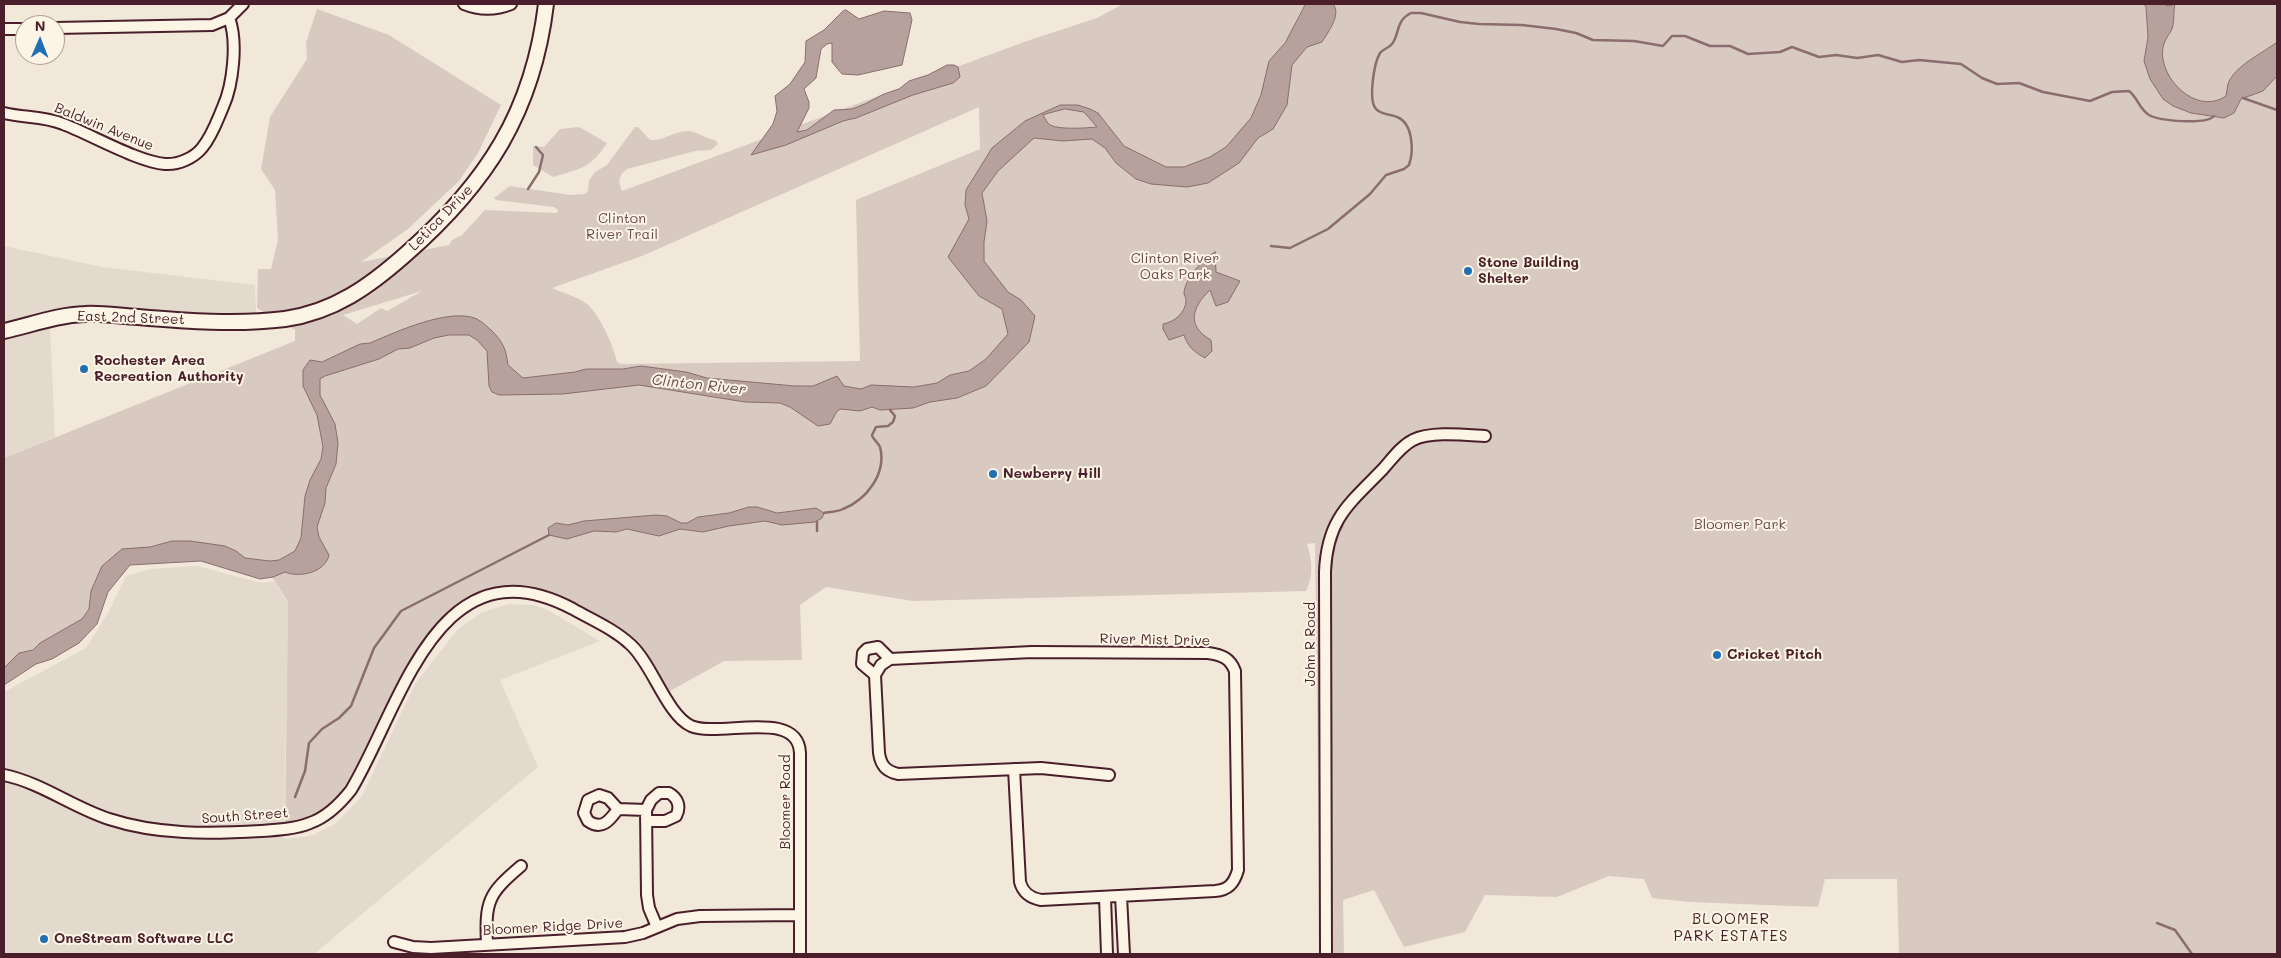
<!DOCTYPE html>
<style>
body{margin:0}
#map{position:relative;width:2281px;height:958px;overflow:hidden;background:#f1e8da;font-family:Mali,sans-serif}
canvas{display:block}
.frame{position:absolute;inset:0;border:5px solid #4a1f2b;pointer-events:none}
.north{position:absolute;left:15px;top:15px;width:50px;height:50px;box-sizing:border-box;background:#fcf5e5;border:1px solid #b59f9b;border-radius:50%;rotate:1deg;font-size:14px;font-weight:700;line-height:20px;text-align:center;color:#4a1f2b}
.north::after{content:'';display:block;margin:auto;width:18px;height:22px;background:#1f6fb2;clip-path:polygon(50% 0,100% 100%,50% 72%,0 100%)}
</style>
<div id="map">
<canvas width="2281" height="958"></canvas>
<div class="frame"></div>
<div class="north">N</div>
</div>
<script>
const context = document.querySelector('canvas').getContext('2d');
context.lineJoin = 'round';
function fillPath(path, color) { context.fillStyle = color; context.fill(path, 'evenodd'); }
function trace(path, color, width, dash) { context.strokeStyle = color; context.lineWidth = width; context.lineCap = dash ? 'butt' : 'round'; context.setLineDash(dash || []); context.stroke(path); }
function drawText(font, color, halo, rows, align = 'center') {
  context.font = font + ' Mali,sans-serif'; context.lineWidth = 4; context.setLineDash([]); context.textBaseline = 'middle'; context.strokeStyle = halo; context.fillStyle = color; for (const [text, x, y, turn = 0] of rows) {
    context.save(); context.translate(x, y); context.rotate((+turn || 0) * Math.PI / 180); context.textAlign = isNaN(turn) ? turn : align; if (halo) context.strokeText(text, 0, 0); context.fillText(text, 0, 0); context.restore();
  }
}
fillPath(new Path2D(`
 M4 246 102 267 255 285 256 314H209L77 308 4 323Z
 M50 326 55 437 4 458V337Z
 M197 566 262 583 275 581 288 604 284 839 311 836 335 824 362 796 415 684 458 629 481 613 508 604 533 605 548 610 600 641 500 680 538 767 314 954H4V692L86 648 108 613 126 576 149 569Z`), '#e4d9cd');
fillPath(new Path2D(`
 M1123 4H2277V954H1899L1897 879H1825L1818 907 1690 902 1652 898 1644 879 1609 876 1557 897 1485 895 1465 932 1404 947 1374 890 1343 900 1344 954H1320L1315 543 1307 544C1312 560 1314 575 1306 591L913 601 826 587 800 605 802 660 724 661 670 691 636 649 622 637 531 592 472 603 428 645 357 780 321 817 285 829 288 602 275 581 265 570 176 555 125 565 99 600 93 620 4 678V458L295 341V330L257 308 258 269H271L278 240 275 190 261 169 270 117 307 59 306 43 317 9 389 35 501 105 478 153 459 181 408 229 361 262 449 245 452 240 462 235 485 210 557 213 558 210 554 207 496 200 494 198 510 186 570 195 585 194 588 191 589 180 595 172 607 165 635 127H638L650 140C664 141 675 130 689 131 698 132 706 139 715 140L718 144 711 150 695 151 627 169C618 176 618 181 622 191L1024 42 1097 18ZM979 107 980 149 856 200 860 361 621 364 617 362C613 345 600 315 587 304 576 296 563 293 552 288L642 256ZM422 291 387 311 381 308 357 324 343 315Z
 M579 127 607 143C591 168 580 169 553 177L533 165V146L544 147 560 129Z`), '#d8cac0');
const water = new Path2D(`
 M1306 4H1333C1341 14 1330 29 1324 39L1322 42 1307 47 1292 65 1287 105 1273 129 1258 138 1239 163 1208 183 1187 187 1151 184 1136 179 1116 163 1105 148 1092 139 1063 141 1034 138 998 171 982 193 987 221 984 242V261L1008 292 1021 300 1035 316 1029 342 986 386 957 398 930 402 913 408 880 410 872 407 860 411 841 409 837 411 830 424 818 426 790 407 780 403 745 402 639 385 563 394 499 395 492 392 489 386 487 351 477 340 469 335H449L434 338 410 348 398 349 379 359 325 376 320 379V395L335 424 338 443 336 464 326 488 325 503 317 527 319 537 329 555C325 573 299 578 285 572L273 577 260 579 201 561 130 565 108 592 97 624 79 643 52 659 36 664 4 685V668L19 653 33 650 40 643 82 619 89 609 91 591 102 566 122 549 150 547 172 541H190L225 546 236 551 245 558 270 561 279 560 295 551 301 538 305 496 310 480 321 459 323 447 317 415 303 386V370L310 360 322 362 360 344 370 343C396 332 450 307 477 319 482 322 488 327 492 331 503 342 506 349 508 365L523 378 575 372 586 369H623L641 366 686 372 707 378 795 386H813L837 376 844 386 861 389 871 385 914 387 937 383 950 375 969 371 986 359 1008 334 1002 309 979 296 948 257 969 219 965 205 966 190 992 148 1025 121 1060 105H1078L1090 109 1098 113 1124 146 1166 167H1184L1210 157 1226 147 1251 118 1261 95 1269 61 1285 43ZM1065 109 1084 112 1097 127C1087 128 1059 130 1050 125 1047 123 1045 118 1043 115Z
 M2144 4H2164L2168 6 2175 4C2173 11 2175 24 2171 31 2165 40 2161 47 2163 59 2167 86 2200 114 2226 96 2227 92 2227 88 2228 84 2234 66 2263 53 2277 42V76L2263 91 2241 99 2234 113 2224 118 2191 113 2173 106 2163 99 2150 79 2144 61 2148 37 2146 7Z
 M846 10 859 19 884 11 910 13 912 20 902 65 858 75 842 74 832 62V43L827 44 821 49 816 78 804 89 809 102V108L797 132 807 130 834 110 852 109 865 104 884 94 899 89 909 81 928 75 947 65H954L958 67 960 77 953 83 913 95 856 118 843 121 786 145 751 155 773 124 777 111 775 96 790 84 805 62 806 41 824 30 843 11Z
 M1215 252 1216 272 1240 281 1228 302 1216 306 1210 290C1192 307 1186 326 1211 340L1212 351 1205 358C1194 352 1188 347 1184 335L1169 340 1163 329V324C1174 322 1186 313 1186 300 1186 298 1184 295 1184 293 1185 278 1203 259 1215 252Z
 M749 507H757L777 513 816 508 824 513 822 518 815 522 782 525 765 521 729 526 703 532 680 529 659 536 627 529 616 532 594 531 567 539 549 535 548 528 556 523 568 525 584 521 656 515 667 516 681 523H687L698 517 729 513Z`);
fillPath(water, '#b6a19c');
trace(water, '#8b6d6f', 1);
trace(new Path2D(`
 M2243 98 2277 110
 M528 189 539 172 543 155 536 147
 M1271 246 1290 248 1328 229 1370 194 1386 175 1404 169 1409 165C1414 151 1413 123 1397 117 1391 114 1381 115 1376 109 1368 100 1374 63 1380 53 1383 49 1389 48 1392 44 1400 34 1395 21 1411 13H1421L1460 22 1479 24 1522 25 1556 29 1576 33 1593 40 1634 41 1663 46 1672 36H1685L1710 46H1730L1748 54 1780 52 1792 47 1819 57 1836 55 1857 58 1878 55 1902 62 1919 60 1961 64 1982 78 1997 84 2019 83 2043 92 2090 101 2112 92 2129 91C2138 98 2139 109 2149 115 2160 121 2206 125 2214 116
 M824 513C830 512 837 512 843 509 866 500 887 474 880 447 879 443 873 440 872 435L876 427 888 426 893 422 895 416 890 410
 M817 522V531
 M295 797 305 771 309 743 322 729 339 718 351 706 374 648 401 611 549 535
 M2157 923 2175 930 2192 954`), '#8b6d6f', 2.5);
const street = new Path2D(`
 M464 4C479 10 496 10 511 4
 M55 28 212 25 229 18 243 4
 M4 29H25
 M4 113C23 118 44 116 63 124 90 134 138 162 165 164 178 165 194 158 202 148 212 136 217 121 223 107 233 85 238 41 229 18
 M875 675 862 664 863 653 867 649 878 647 890 659
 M1014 769 1020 882C1023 893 1030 898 1041 900L1215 891C1228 890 1234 884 1238 870L1235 671C1230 658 1222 655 1208 653L1032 652 890 659 881 665 875 675 879 753C881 766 886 771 898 774L1041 768 1109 775
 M4 775C42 783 72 807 109 819 158 835 210 834 261 831 277 830 295 829 310 823 327 817 340 804 351 790 401 707 438 537 573 609 592 620 614 629 631 645 652 664 667 715 691 726 719 738 798 708 800 753V954
 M618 809C610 820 602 831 588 821L584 813 588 800 599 795 608 798 618 809 646 810
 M646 821H665L676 816C681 807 678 798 669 793H659L651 800 646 810 647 895 649 908 657 927
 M1121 896 1124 954
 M1105 897 1107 954
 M394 942 413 947 431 948 625 937 643 933 677 919 700 916 800 915
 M487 945C485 901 488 894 521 866
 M1326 954 1325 572C1327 519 1349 504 1383 469 1392 459 1401 446 1413 440 1431 431 1466 435 1485 436`);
const secondary = new Path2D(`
 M4 331C31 325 57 315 85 314 102 313 120 316 138 317 186 321 237 325 285 319 334 312 370 286 406 254 487 183 533 112 546 4`);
trace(street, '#4a1f2b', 14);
trace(secondary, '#4a1f2b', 18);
trace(street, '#fcf5e5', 10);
trace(secondary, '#fcf5e5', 14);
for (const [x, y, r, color] of [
 [1468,271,5,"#1f6fb2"],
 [84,369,5,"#1f6fb2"],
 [993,474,5,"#1f6fb2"],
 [1717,655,5,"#1f6fb2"],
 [44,939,5,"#1f6fb2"]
]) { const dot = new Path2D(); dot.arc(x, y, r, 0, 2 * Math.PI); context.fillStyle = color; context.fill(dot); trace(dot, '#fcf5e5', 2); }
drawText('14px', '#4a1f2b', '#fcf5e5', [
 ["Baldwin Avenue",104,127,22],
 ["Letica Drive",441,218,-46],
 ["East 2nd Street",131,318,2],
 ["River Mist Drive",1155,640,1],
 ["John R Road",1311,644,-90],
 ["Bloomer Road",786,802,-90],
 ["South Street",245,816,-4],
 ["Bloomer Ridge Drive",553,927,-3]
]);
drawText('14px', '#6e4a50', '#fcf5e5', [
 ["Clinton",622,219],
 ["River Trail",622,235],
 ["Clinton River",1175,259],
 ["Oaks Park",1175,275],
 ["Bloomer Park",1740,525]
]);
drawText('bold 14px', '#4a1f2b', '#fcf5e5', [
 ["Stone Building",1478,263],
 ["Shelter",1478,279],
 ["Rochester Area",94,361],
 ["Recreation Authority",94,377],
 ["Newberry Hill",1003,474],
 ["Cricket Pitch",1727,655],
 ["OneStream Software LLC",54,939]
], 'left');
drawText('italic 15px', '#704c53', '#fcf5e5', [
 ["Clinton River",699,385,6]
]);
context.letterSpacing = '1px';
drawText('15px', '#4a1f2b', '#fcf5e5', [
 ["BLOOMER",1731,919],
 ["PARK ESTATES",1731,936]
]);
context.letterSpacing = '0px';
</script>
